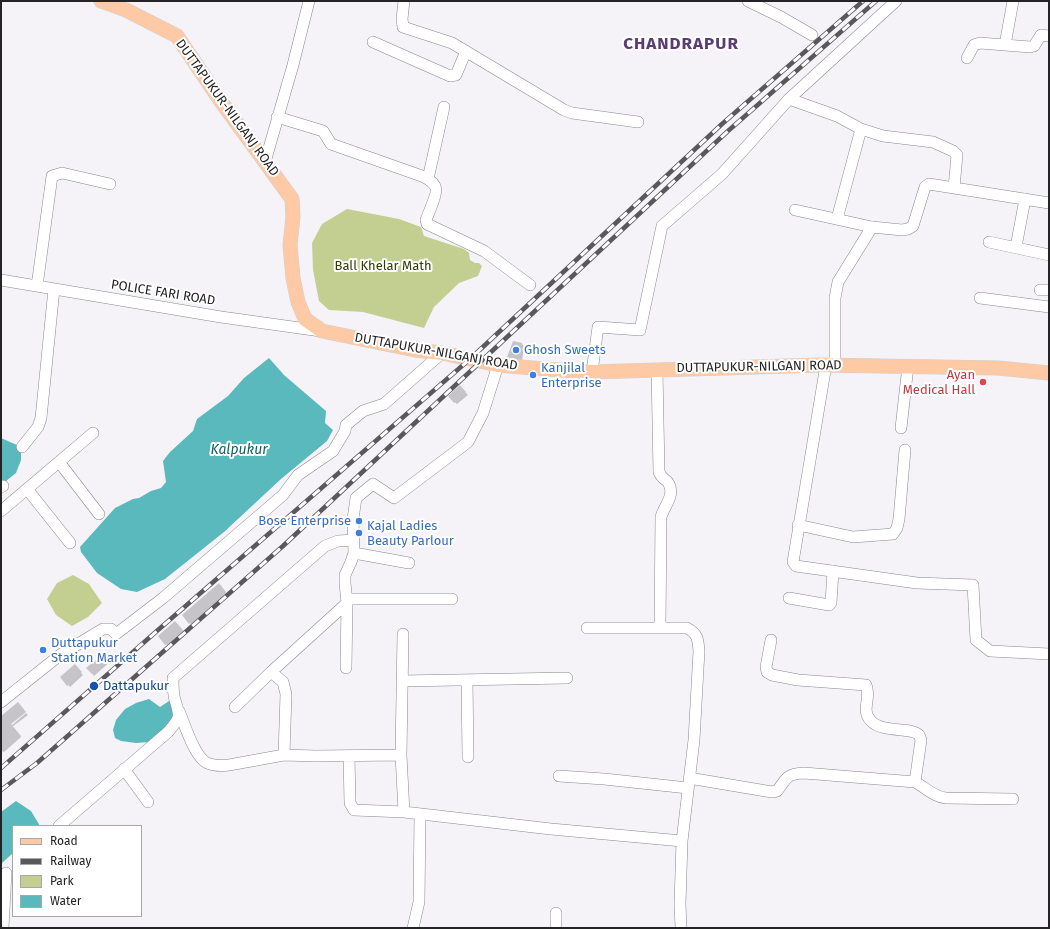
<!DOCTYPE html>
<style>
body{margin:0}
#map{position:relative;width:1050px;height:929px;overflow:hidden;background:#f5f3f8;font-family:"Fira Sans",sans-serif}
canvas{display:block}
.frame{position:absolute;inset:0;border:2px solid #242325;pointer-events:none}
.legend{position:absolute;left:12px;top:825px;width:130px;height:92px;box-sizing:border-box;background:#fff;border:1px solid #a7a7a8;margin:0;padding:5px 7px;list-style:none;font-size:12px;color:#242325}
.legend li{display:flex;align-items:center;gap:8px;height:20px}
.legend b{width:20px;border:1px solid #a7a7a8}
</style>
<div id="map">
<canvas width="1050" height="929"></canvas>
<div class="frame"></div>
<ul class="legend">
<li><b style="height:5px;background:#fecaa6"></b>Road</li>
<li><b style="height:5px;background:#5a585b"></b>Railway</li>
<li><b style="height:11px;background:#c3cf91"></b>Park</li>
<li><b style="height:11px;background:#5ab9bc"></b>Water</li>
</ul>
</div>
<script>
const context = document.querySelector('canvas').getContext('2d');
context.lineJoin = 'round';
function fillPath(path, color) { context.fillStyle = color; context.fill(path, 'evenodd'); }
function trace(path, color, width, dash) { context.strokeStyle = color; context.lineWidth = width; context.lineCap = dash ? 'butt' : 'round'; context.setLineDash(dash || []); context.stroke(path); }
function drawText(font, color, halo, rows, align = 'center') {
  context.font = font + ' "Fira Sans",sans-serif'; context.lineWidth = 4; context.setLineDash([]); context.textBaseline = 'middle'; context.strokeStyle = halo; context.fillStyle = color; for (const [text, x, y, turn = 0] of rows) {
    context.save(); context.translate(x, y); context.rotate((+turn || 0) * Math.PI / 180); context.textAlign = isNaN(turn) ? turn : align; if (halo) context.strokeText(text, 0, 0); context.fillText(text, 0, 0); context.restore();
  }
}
fillPath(new Path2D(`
 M347 209 399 219 421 227 424 236 464 249 469 253 470 260 475 263H479L482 266 478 276 459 283 434 307 424 328 363 312 329 310 319 301 313 270 312 243 322 224Z
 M73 575 89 584 102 603 88 617 72 626 56 615 47 599 57 583Z`), '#c3cf91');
fillPath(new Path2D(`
 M269 358 284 375 326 411 325 423 333 430 327 441 281 479 224 532 165 579 137 592 121 589 97 573 81 552 80 547 115 508 133 499 139 498 151 491 161 488 166 482 163 461 170 452 193 431 197 419 228 396 244 378Z
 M1 438 17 445 21 451V460L16 473 1 485Z
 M149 699 160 707 169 701 175 711 174 720 149 742 136 743 121 741 115 738 113 730 116 720 125 709 136 703Z
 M16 801 31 811 40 826H13V853L1 864V812Z`), '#5ab9bc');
fillPath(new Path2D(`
 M522 344 524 346 522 361 511 359 509 357Z
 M460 387 468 395 457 404 449 397Z
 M219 584 226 593 191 624 183 615Z
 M175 622 183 631 167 645 159 636Z
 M106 653 112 660 94 676 88 668Z
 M75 666 83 675 70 687 61 677Z
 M26 713 28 715 12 727 21 737 4 752 1 748V717L11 726Z`), '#0003');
fillPath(new Path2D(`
 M513 341 522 343 520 359 507 357Z
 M460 385 466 392 454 403 448 396Z
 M219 583 226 592 189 624 182 615Z
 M175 621 183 630 165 645 158 636Z
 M106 652 111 658 92 674 86 668Z
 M75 664 82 672 67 686 60 677Z
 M18 702 26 712 11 724 21 736 3 752 1 750V716Z`), '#c6c4c8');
const minor = new Path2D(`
 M404 1 402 19 403 27 452 43 564 110 572 113 638 122
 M748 1 781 17 812 35
 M373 42 450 76 456 75 466 51
 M1005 45 1013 1
 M967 58 974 45 980 43 1030 47 1034 46 1041 35 1049 36
 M789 99 896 1
 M277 117 323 131 331 144 419 175C425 177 432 181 435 186 439 191 428 214 426 220L427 224 484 251 530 285
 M265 162 293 65 309 1
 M428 179 444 107
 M795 210 872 227 902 230 908 229 913 226 925 187 929 184 1049 203
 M837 219 861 129
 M989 242 1049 255
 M1016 247 1025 199
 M1 280 221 317 321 331
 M37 286 52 176 62 173 110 184
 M1040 290H1049
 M980 298 1049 307
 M826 365 793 562 796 566 917 583 973 585 976 640 990 651 1049 654
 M835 365V298L838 282 872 227
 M657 370 659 472C663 481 666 478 669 484 675 496 664 506 661 517L660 628
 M592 372 598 327 640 330 662 226 722 174 789 99 837 116 861 129 883 136 933 142 953 151 957 155 954 188
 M901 428 908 366
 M22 447 38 427 41 418 54 289
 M59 462 99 514
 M1 487 3 486
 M27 489 70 543
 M1 511 93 433
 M798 525 853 537 893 534 897 528 899 519 905 450
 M354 553 409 563
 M789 598 829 605 831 603 833 571
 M347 599H452
 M587 628H687C698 634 698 639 699 651L694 740 682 841
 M771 640 766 667 767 672 772 675 798 680 866 685C872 697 860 710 871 721 882 733 912 727 919 735 920 736 920 738 921 740L915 782
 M346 668 347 603 345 583V575L351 562 354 553 353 519 356 498 373 484 394 498 468 442 483 413 498 365
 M271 672 283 682 286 694 284 755
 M467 680 468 757
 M402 681 567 678
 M1 702 60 655 103 629H111L116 634 163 598 283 495 298 475 333 451 345 431 346 425 363 411 384 404 442 353
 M235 707 271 672 347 603
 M179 711C185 725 194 756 207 763 214 766 222 766 229 765L284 755 316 756 401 755 404 812 551 829 682 841 680 904 681 928
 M401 755 403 634
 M349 756 350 803 354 810 404 812
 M124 769 148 802
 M559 776 604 779 688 788
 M689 778 772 792 777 791C787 778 786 774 804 773L915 782C926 788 934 797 946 798L1013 799
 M59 826 168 732C181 717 180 717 175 700 173 694 173 685 173 678L325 546 338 541 354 540
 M556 913V928
 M3 928 6 873
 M413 928 419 902 420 814`);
const major = new Path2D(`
 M101 1 126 10 177 36 220 100 292 199 293 217 290 245 293 278 298 302 305 319 322 331 415 350 442 353 498 365 544 369 592 372 820 365 998 368 1049 373`);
trace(minor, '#89878b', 12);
trace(major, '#cfcfcf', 15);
trace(minor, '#fff', 11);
trace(major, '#fecaa6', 14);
const rail = new Path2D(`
 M1 768 158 630 470 359 722 124 863 1
 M1 790 37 763 283 546 728 131 876 1`);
trace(rail, '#5a585b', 4.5);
trace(rail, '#fff', 3, [9]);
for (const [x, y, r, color] of [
 [516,350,4,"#3f7fe0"],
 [533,375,4,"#3f7fe0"],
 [983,382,4,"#e0444e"],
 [359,521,4,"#3f7fe0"],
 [359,533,4,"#3f7fe0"],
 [43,650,4,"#3f7fe0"],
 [94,686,5,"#1a4fb4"]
]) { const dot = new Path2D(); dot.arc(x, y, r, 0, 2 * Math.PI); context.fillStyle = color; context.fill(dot); trace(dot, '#fff', 1.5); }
drawText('13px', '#242325', '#fff', [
 ["DUTTAPUKUR-NILGANJ ROAD",227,108,54],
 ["POLICE FARI ROAD",163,293,9],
 ["DUTTAPUKUR-NILGANJ ROAD",436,352,10],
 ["DUTTAPUKUR-NILGANJ ROAD",759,367,-1]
]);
drawText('13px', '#343a05', '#fff', [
 ["Ball Khelar Math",383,266]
]);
drawText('13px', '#366cbe', '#fff', [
 ["Ghosh Sweets",524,350],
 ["Kanjilal",541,368],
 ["Enterprise",541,383],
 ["Bose Enterprise",351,521,"right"],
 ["Kajal Ladies",367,526],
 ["Beauty Parlour",367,541],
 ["Duttapukur",51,643],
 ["Station Market",51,658]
], 'left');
drawText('13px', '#be3a42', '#fff', [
 ["Ayan",975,375],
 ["Medical Hall",975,390]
], 'right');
drawText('13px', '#164399', '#fff', [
 ["Dattapukur",103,686]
], 'left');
drawText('italic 14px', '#116265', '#fff', [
 ["Kalpukur",239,450]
]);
context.letterSpacing = '1px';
drawText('bold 17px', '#5b3c76', '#fff', [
 ["CHANDRAPUR",681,44]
]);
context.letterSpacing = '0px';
</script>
